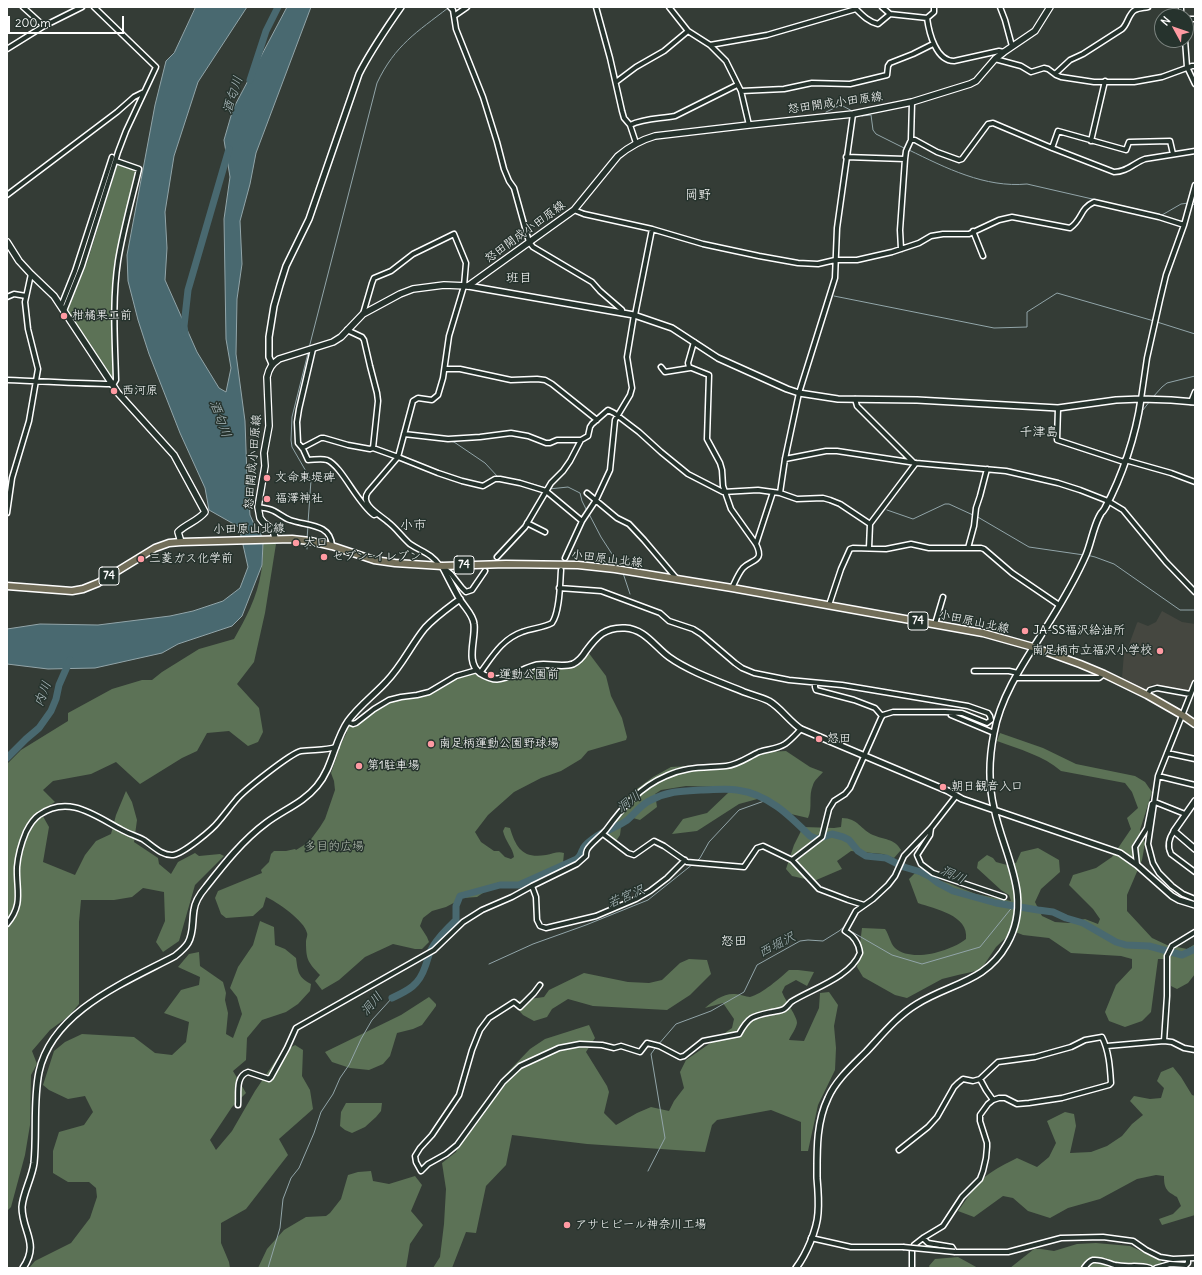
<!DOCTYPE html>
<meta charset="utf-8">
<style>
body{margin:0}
#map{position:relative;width:1202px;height:1275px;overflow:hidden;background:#343c36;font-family:Delius,sans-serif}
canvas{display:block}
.frame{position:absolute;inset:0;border:8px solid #fff;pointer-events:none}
.north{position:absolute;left:1154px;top:8px;width:40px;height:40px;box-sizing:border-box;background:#26332d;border:1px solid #7d8581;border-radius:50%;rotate:310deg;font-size:11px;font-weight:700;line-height:16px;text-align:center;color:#fff}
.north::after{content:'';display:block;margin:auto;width:14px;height:18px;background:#ff9aa2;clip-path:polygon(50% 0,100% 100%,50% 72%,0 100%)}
.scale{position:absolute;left:8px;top:16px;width:116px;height:18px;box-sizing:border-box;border:2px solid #fff;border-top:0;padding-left:5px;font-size:12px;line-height:14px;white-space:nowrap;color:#fff;-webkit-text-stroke:3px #26332d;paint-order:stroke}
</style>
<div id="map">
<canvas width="1202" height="1275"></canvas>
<div class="frame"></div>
<div class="north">N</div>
<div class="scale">200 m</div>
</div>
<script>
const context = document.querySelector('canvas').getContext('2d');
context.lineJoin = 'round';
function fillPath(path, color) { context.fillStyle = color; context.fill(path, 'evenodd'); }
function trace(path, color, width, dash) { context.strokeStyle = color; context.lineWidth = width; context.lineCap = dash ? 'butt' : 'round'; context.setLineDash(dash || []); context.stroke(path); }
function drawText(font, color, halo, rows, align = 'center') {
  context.font = font + ' Delius,"Klee One",sans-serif'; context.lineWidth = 3; context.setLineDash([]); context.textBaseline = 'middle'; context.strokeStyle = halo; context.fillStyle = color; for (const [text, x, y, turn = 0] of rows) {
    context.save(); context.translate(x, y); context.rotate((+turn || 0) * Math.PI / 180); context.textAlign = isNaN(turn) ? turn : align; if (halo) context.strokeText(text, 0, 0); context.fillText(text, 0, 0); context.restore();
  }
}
fillPath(new Path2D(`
 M1162 611 1182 622 1195 624V679L1188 693 1152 684 1151 688 1147 691 1122 678 1124 653 1127 650 1137 623 1138 622 1148 626 1156 622Z`), '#454740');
fillPath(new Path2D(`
 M118 163 136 169 137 171 116 267 115 380 114 381 68 311V309L87 263Z
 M263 542 276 544 265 613 254 662 237 684 259 708 263 732 258 742 248 746 229 731 207 733 197 751 182 758 140 784 116 762 91 774 53 781 43 790 55 802 40 811 49 827 43 862 75 875 85 855 96 841 111 834 116 815 126 791 132 802 137 820 134 842 158 858 159 864 171 874 178 862 195 853 199 856 220 854 224 856 195 885 179 941 163 952 156 942 165 921 164 892 143 888 132 897 114 900H81L79 922V1004L69 1016 50 1030 32 1051 37 1064 31 1075 30 1125 25 1155 11 1207 7 1211V764L21 750 68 721V713L112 689 142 680H152L162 672 199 649 234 639C246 618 257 597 261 573 263 563 263 552 263 542Z
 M588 652 606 676 611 696 622 718 627 737 626 740 588 751 581 759 561 771 541 778 514 792 488 815 475 832 481 842 494 851H499L505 857 511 859 514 857C513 848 505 841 503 831L505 827 510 828C516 848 523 859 546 855 553 854 557 851 564 853L563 863 518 883 499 882 477 897 463 898 446 907 432 911 423 918 420 926 427 937 429 942 422 949H415L393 944 365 957 339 980 322 990 315 981 320 975C308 962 306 960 306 942 306 939 308 935 307 933 305 921 276 901 266 897L263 907 253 916 226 918 221 914 215 898 218 891 262 873 261 870 269 862 271 854 274 851H286L295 849 296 850 309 842 320 827 325 819 335 790 334 781 331 773 341 744 347 732 346 729 348 726 352 725 387 703 405 698 424 695 430 693 452 679 472 673 477 674 481 677 491 680 541 666 572 667C579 664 585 658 588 652Z
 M1000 733 1043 748 1076 764 1135 776 1145 782 1152 792 1140 830 1145 843 1142 860 1127 895V911L1152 938 1167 945 1187 949 1195 944V974L1188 983 1177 989 1171 986 1170 962 1163 959H1158L1151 1012 1142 1021 1125 1027 1109 1021 1105 1012 1116 985 1132 968V959L1121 956 1071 953 1049 938 1023 935 1013 931 996 947 984 965 976 971 958 975 942 979 907 998 895 995 863 977 857 967 862 928 885 929C889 934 890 943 895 948 912 963 951 951 966 939 969 915 935 909 918 903L909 879 915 873 948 883 976 894 1011 901 1009 895 1001 890 977 868 978 862 987 855 993 858 996 862 1007 865 1016 863 1021 852 1038 848 1059 860 1060 872 1041 889 1035 902 1042 916 1055 922 1069 923 1085 919 1098 924 1100 919 1093 909 1069 885 1073 875 1096 868 1112 857 1131 829 1127 818 1138 808 1132 792 1125 783 1061 771C1044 756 1019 749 997 741Z
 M786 751 810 767 823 772C820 776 814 780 813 785 808 796 813 807 808 818L778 811 761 798 739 804 697 831 672 834 683 819 707 813 729 792 719 787 686 786 661 790 655 794 657 807 640 820 633 818 621 827 620 835 616 841 606 833 619 810 630 794 653 777 671 767 743 763 766 752Z
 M842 818C858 818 861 830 873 835 884 840 894 838 901 850L894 858 883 854 851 851 837 861 842 869 814 881 792 876 786 869 794 845 803 827 834 828 841 827Z
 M260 921 274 927 275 945 285 949 296 958C298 972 298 977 311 984L310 991 298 1004 286 1012 262 1020 247 1038 246 1060 233 1071 246 1093 232 1107 210 1140 216 1150 232 1131 255 1091 280 1054 295 1045 303 1050 302 1076 310 1090 313 1109 279 1139 288 1155 246 1209 221 1223V1243L229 1262 230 1268H29L35 1261 71 1243 90 1218 97 1197 96 1188 89 1182H68L53 1173V1151L59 1132 84 1125 93 1112 85 1096 68 1099 49 1090 43 1085 54 1051 65 1042 82 1034 134 1037 155 1053 172 1055 186 1042 189 1022 164 1013 181 990 199 985 200 977 178 967 189 954 199 952 200 966 223 982 226 993 225 1000 228 1013 226 1034 233 1038 242 1014 237 997 230 988 238 967 253 945Z
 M689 959 707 960 711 974 690 995 667 1010 593 1006 568 999 552 1009 547 1017 534 1021 523 1015 512 1003 522 1000 544 997 549 990 584 973 628 982 649 983 662 980 680 963Z
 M789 970H798L814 972 807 986 796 980 785 986 782 992C785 1000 798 1018 797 1023 796 1029 791 1035 789 1040L804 1041 819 1008 820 993 829 992 838 1005 834 1026 836 1048 835 1070 818 1105 808 1151H801V1122L771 1110 717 1120 712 1125 705 1152 587 1144 512 1135 506 1165 486 1186 476 1233 466 1232 452 1268H433L440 1257 444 1224 446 1189 442 1163 456 1152 471 1119 504 1076 530 1049 545 1039 589 1025 595 1038 586 1052 607 1086 609 1092 604 1113 616 1125 637 1113 651 1107 669 1111 674 1101 684 1088 680 1072 686 1060 732 1028 734 1019 723 1003 705 1008C713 1001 724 993 735 994 740 994 746 997 750 997 762 994 780 978 789 970Z
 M429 997 436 1004V1006L422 1025 413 1029 397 1033 390 1056 383 1064 369 1070 350 1068 332 1062 325 1052 401 1015Z
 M1173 1067 1181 1077 1192 1095 1195 1096V1215L1162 1225 1159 1219 1173 1214 1181 1206 1177 1197C1166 1191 1164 1188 1164 1176L1156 1175 1137 1179 1100 1199 1068 1208 1050 1218 1028 1211 1013 1198 1003 1196 974 1217 958 1211C967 1199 975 1185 986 1176 995 1169 1007 1163 1017 1158L1037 1167 1049 1157 1056 1143 1047 1121 1065 1112 1074 1114 1076 1126 1070 1153 1091 1152 1107 1146 1122 1136 1132 1124 1143 1115 1130 1101 1134 1096 1150 1099 1161 1098 1164 1088 1157 1081 1161 1072Z
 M346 1103H382L381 1111 376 1117 365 1127 352 1133 345 1130 340 1126 341 1112Z
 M371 1171 373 1181 389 1184 415 1176 422 1185 411 1211 423 1225 410 1244 406 1268H258L267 1249 284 1230 306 1217 326 1216 330 1213 341 1199 348 1175 358 1172Z
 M1096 1243 1130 1246 1158 1259 1168 1268H1175H1010L1034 1249H1041L1054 1251 1077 1244Z
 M958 1257 978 1268H930L929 1266 935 1259Z`), '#5c7256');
const water = new Path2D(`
 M196 7H247L198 82 174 156 165 212 167 248 165 280 197 352 219 388 226 392 231 368 226 339 224 219 230 177 224 140 233 109 287 7H311L256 153 250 184 240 221 242 264 237 299 236 354 245 421 247 477 250 515 254 524 260 531 263 542 262 565 242 616 232 626 178 644 162 653 95 668 48 669 7 664V629L40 624 98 625 170 616 193 611 223 601 240 588 248 567 239 527 209 510 205 488 180 433 149 354 138 320 128 281 127 255 155 105 166 61 174 53Z`);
fillPath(water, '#496970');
trace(water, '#92a5a9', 1);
trace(new Path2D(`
 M826 112 841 105 854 112
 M860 115 862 116 871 115 873 130 876 134 906 149
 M909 150C946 168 985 188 1027 184L1162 215 1181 204 1189 203
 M1192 204 1195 205
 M834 296 994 328 1027 327V312L1057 293 1154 321
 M1157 322 1195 334
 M309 348 377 83C395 45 417 32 448 8
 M308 353 292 417 291 440 292 447 311 480 308 523
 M1153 397 1162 387 1167 383 1195 376
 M1143 410 1150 401
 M449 441 454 442 485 463 498 477 519 480 546 488
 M549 489 568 487 580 493 582 501 587 511
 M887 510 913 519 945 504H949L973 515
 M589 514 601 537 621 568
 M976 516 1029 547 1084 555
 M307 539 308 526
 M307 549V544
 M1087 555 1095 557 1114 564 1180 610H1195
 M623 573 630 594
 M697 861 700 858 709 842 739 810 767 800
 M847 929 892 955 922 964 980 947 1014 905
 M489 964 533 944 586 925 648 900 693 864
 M658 1045 676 1024 711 1011 744 992 757 965 800 941 808 940 823 941 839 931 844 927
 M648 1171 665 1138 651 1054 656 1047
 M268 1268 280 1228 283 1199 291 1178 299 1168 314 1133 321 1112 333 1094 340 1078 349 1065 361 1039 372 1020 392 998`), '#92a5a9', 1);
trace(new Path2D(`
 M250 80 266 31 278 7
 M185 333 184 326 188 290 229 149
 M7 758 26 739 39 728 51 711 56 699 59 685 70 660
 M392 998C409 990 419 985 425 967 427 962 428 957 430 952 435 940 447 929 456 920V906L460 896 500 885H519L577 859C582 854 580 854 583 849 584 845 590 841 594 838 603 831 616 828 626 821 635 814 640 805 651 800 669 791 681 791 701 790 713 790 726 788 737 790 768 794 789 815 810 836L817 839 832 834 843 837 849 840 858 851 866 856 886 858 904 867 921 872 929 876 938 883 953 891 996 903 1038 910 1053 912 1066 918 1083 923 1116 942 1126 945 1149 946 1182 955 1195 949`), '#496970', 7);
trace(new Path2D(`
 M485 571 497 557`), '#48504a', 4, [4, 2]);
const minor = new Path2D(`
 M23 7 44 26
 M450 7 453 10 456 29 483 97 497 142 504 169 509 181 514 188 529 242 533 247 592 282 600 291 622 310V313
 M596 7 610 58 622 111 624 118 630 125 636 143
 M669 7 688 31 710 45 726 61 741 91 749 125
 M882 7 890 14 927 18 934 12V7
 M1000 7 1005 20 1012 46
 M1181 7V16
 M454 16 467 7
 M927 18C929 33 936 61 954 61L999 51 1004 52
 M1186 19H1195
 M1185 40 1187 67 1195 84
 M710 45 767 35 856 9C863 16 869 22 878 24L890 14
 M7 49 44 26 82 7
 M995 59 1021 66 1031 72 1044 68 1048 69 1056 75 1061 77 1094 82H1134L1162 77 1192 66H1195
 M1055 74 1070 60 1083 54 1122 29C1128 24 1128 14 1135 10 1139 8 1144 8 1148 7
 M616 82 636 67 664 51 688 31
 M741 91 784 89 812 83 850 84 887 75 888 66 890 63 913 54 933 44
 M630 125C645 118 659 119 675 116L737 85
 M911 140H915L937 152 959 160 962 159 988 124 993 123 1052 148 1114 172C1127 172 1134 163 1145 159L1195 151
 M1091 141 1105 81
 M1052 148 1058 131 1126 150 1129 142 1170 141 1173 154
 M846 157 905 159
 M7 195 117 112 134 97 144 92
 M574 210 584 214 652 229 703 244 759 256 798 263 818 264 835 260H857L892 252 919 243 931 236 943 234H969L999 220 1012 217 1070 228C1083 219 1079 209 1094 202L1159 217 1184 225
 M973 231 983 256
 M901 249 900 230 905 159 906 151 911 140 912 102
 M7 297 14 294 26 296
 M61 306 75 271 112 157
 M64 311 82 266 118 152 126 131 156 67 94 7
 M363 314 372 283 374 278 391 271 413 254 454 234 466 263 464 286 449 336 443 378 438 395 432 400 418 398 413 401 398 457 368 492C359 504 380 515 388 522 396 528 402 537 410 544 422 552 431 553 440 566
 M635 315 652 229
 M347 330 362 337 364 340 370 366 377 393 378 401 373 448
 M694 342 688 363 689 367 709 375 707 439 720 463 722 470 723 486 731 509 756 544C765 562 752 559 743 568 738 574 735 582 732 588
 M313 349 299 409 297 422 298 443 303 449 308 460C314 460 321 458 327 460 342 466 357 503 374 515L377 514
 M661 367 665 372 690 368
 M445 369H460L511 380 537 379 545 380 552 384 597 420
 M7 380C42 381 77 384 112 384
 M113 385 116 380C115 341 112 301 118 261 123 230 132 199 139 169L116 161
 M855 399 857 406 914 463
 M1141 399 1147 358 1160 300 1166 275 1184 225 1195 185
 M1191 402 1195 392
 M1058 408 1057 440 1124 462
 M404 434 448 439 480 437 511 433 528 436 546 443H550L557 440H581L588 436 590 427 592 424 608 410 614 413 639 432 661 452 688 474 723 492 758 490 780 493 797 499 823 498 830 500 840 504 870 524
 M302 448 321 438H324L348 445 370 449 373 448 398 457 438 473 462 481 483 486 495 479H500L520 483 546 491 582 521
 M785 459 826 451H837L916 463 1006 471 1058 483 1080 490 1108 501 1123 510 1166 562 1195 592
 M1125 460 1171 473 1195 482
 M587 493 617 518 629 524 644 540 677 579
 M780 493 785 459 799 393 835 278 837 228 853 114
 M258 507C263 508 269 508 274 511 280 514 284 518 290 520 306 526 331 523 332 546
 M7 513 12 478 29 421 38 369 28 329 25 302 31 274
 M527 523 545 532
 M756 544 773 492
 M869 548 870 524 916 463
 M968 548 974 526 976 508 980 496 987 469
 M497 557 525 527 551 483 563 471 570 461 581 440
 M565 558 582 521 596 500 610 470 615 420 630 395 632 388 627 357 634 315
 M444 568 451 574 462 588 466 592 472 590 485 571
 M559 588 601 591 660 613 669 621 693 629 701 634 735 663 742 668 754 673 789 680 842 685 968 706 988 713 990 716 991 720 987 723 962 713 945 712H893L883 715 881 718 850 788 845 794 834 801 829 809 822 837 792 860
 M829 605 841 569 850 549 853 548 886 549 911 544 929 548H981L984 549 1012 573 1059 605
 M935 624 943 597
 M974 671H1009L1018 673
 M480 673C492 657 502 639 522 632 532 628 543 628 552 623 560 612 560 583 561 570
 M1016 678H1099L1104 674
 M815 683V687L816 690 854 700 875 708 882 716
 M1195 683 1158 776 1148 844 1153 863 1159 873 1172 886 1183 894 1195 899
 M1147 695 1150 690 1157 688 1190 694
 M951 715 994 733
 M348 722 353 724 356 723 374 709 389 700 401 697 417 695 429 692 456 676 477 670
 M1167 753 1195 759
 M1158 776 1195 785
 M931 828 930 835 917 855 921 864 933 873 1004 897
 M1174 831C1169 838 1167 846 1171 854L1195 872
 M603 834 628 853 634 855 654 841 664 846 687 862 744 867 757 848 763 846 792 860 819 889 848 900 864 905
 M1137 865 1135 847 1147 828 1152 804 1155 802 1185 814
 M532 886 536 897 537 920 540 926 546 928 596 916 636 899 650 891 667 878 685 860
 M7 924C24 904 16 890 17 867 18 855 21 844 26 832 29 826 33 819 39 815 69 794 95 816 122 830 129 834 137 836 144 840 153 846 162 856 173 855 184 853 212 830 219 821 225 814 230 807 236 800 243 791 291 753 301 751 313 749 324 751 336 747
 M540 985 534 993 520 1007 514 1002 489 1018 480 1030 472 1050 459 1095 432 1135 420 1148 415 1156 416 1162 421 1171 428 1164 446 1154 457 1145 503 1082 520 1066 559 1048 580 1044 602 1045 614 1048 621 1046 640 1052 647 1043 659 1046 680 1057 684 1056 703 1041 739 1034C749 1016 753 1016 772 1012 776 1011 781 1011 784 1009 787 1007 789 1004 791 1002 811 989 850 978 860 953 859 944 854 936 845 931L856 911 873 899 888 885 895 876 904 856 931 828 956 796
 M1164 1041 1167 996V956L1172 946 1195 932
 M1107 1046 1164 1041 1172 1042 1184 1048 1195 1050
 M980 1079 986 1090 993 1100
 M238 1105C239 1094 235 1076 248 1072L269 1079 271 1077 287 1048 296 1028 434 950 463 922 482 910 512 897 532 886 577 864 586 856C586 854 586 852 587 850 589 845 601 836 606 830 622 808 640 787 666 776 687 766 704 768 726 766 738 765 748 757 759 752 768 749 777 749 785 744 791 740 796 734 801 729
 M899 1150 928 1127 937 1117 954 1087 958 1083 963 1079 973 1081 980 1079 998 1062 1035 1057 1071 1047 1085 1040 1102 1037C1109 1051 1110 1067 1111 1083L1109 1085 1062 1098 1029 1103 1017 1104 1005 1098H999L993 1100 988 1104 980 1115V1121L987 1143V1147L986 1158 983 1171 980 1179 962 1197 943 1226 923 1238 914 1245 912 1251V1268
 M811 1238 851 1247H903
 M923 1238 928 1243 952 1247 955 1252H1008L1061 1238 1103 1237 1133 1241 1146 1250 1160 1257 1173 1259 1195 1258
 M1084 1268C1087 1264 1089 1261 1093 1260 1101 1259 1108 1263 1115 1265 1128 1268 1137 1264 1150 1268
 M1156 1268 1170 1264 1186 1265 1188 1263V1259`);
const tertiary = new Path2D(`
 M468 286 634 315 672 328 718 358 787 389 799 393 838 399 917 400 1058 408 1116 400 1141 399 1171 400 1195 402
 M272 364 269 357V337L274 306 280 285 286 266 309 219 359 74C371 50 386 29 401 7
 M442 566C448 577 453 588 459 598 464 607 473 614 474 624 476 639 465 662 480 673 485 676 491 679 497 679 510 678 524 668 537 665 549 663 562 668 573 664 579 661 583 656 586 651 597 636 605 627 625 628 645 629 655 647 669 657 690 672 720 682 744 692 752 695 761 697 769 701 781 708 789 721 801 729L948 791 962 799 1120 853 1137 865 1172 896 1179 900 1195 905
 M1195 801 1174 831 1195 849
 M23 1268C40 1243 22 1232 22 1207 23 1193 32 1178 34 1163 37 1134 33 1101 39 1072 52 1011 126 982 175 956 180 952 185 948 188 943 194 933 192 921 194 910 195 901 200 894 206 887 224 864 243 840 266 823 283 810 303 803 317 786 333 767 334 741 348 721 359 706 374 695 386 682 402 666 411 645 425 628 435 617 448 608 460 599
 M796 1268C806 1255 817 1230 818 1213 819 1201 818 1189 817 1178 817 1151 816 1123 828 1098 836 1080 852 1066 866 1052 882 1035 897 1016 917 1004 951 983 986 982 1007 944 1034 897 1003 854 994 808 988 783 989 758 994 733 1001 693 1029 655 1050 621 1063 600 1076 578 1086 555 1091 543 1093 529 1099 517 1103 509 1100 516 1105 508 1122 477 1136 435 1141 399`);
const secondary = new Path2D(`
 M7 242 19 261 31 274 54 296 118 393 174 455 205 512C198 521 186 524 178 532L181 542
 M275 538 273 530 263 522 260 518 258 507 265 466 264 453 269 426 267 377C269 368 272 364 279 359L333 342 341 337 363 314 400 294 413 289 444 285 468 286 574 210 618 156C630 146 641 140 655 136L749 125 853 114 912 102 970 84 976 81 995 59 1004 52 1035 31 1050 7`);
const primary = new Path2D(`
 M7 586 72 591 83 589 98 583 155 548 169 543 181 542 292 539 310 541 332 546 374 560 395 563 442 566 506 564 578 565 615 569 732 588 983 633 1033 647 1080 664 1104 674 1147 695 1182 715 1195 724`);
trace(minor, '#fff', 7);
trace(tertiary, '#fff', 8);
trace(secondary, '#fff', 8);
trace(primary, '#fff', 9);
trace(minor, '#26332d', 4);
trace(tertiary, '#26332d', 5);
trace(secondary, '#26332d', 5.5);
trace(primary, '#726e59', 6);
const minorBridge = new Path2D(`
 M903 1247 955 1252`);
trace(minorBridge, '#fff', 7, []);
trace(minorBridge, '#26332d', 4);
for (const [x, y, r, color] of [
 [64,316,4,"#ff9aa2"],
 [114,391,4,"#ff9aa2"],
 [267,478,4,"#ff9aa2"],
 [267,499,4,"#ff9aa2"],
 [296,543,4,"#ff9aa2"],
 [324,557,4,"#ff9aa2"],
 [141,559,4,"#ff9aa2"],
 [1025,631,4,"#ff9aa2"],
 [1160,651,4,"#ff9aa2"],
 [491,675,4,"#ff9aa2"],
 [819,739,4,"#ff9aa2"],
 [431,744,4,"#ff9aa2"],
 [359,766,4,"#ff9aa2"],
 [943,787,4,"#ff9aa2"],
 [567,1225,4,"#ff9aa2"]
]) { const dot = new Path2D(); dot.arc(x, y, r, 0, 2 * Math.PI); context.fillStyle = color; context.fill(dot); trace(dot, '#26332d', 1.5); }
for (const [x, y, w] of [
 [464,565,20],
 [109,576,20],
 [918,621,20]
]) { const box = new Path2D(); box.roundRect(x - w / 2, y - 9, w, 18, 3); context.fillStyle = '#26332d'; context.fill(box); trace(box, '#fff', 1); }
drawText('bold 11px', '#fff', null, [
 ["74",464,565],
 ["74",109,576],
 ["74",918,621]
]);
drawText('12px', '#fff', '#26332d', [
 ["怒田開成小田原線",835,103,-8],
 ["怒田開成小田原線",525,232,-36],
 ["怒田開成小田原線",253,462,-85],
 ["小田原山北線",249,529,-1],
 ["小田原山北線",607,559,7],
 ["小田原山北線",974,622,12]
]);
drawText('12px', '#fff', '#26332d', [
 ["柑橘果工前",72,316],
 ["西河原",122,391],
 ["文命東堤碑",275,478],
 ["福澤神社",275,499],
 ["大口",304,543],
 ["セブン-イレブン",332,557],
 ["三菱ガス化学前",149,559],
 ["JA-SS福沢給油所",1033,631],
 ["南足柄市立福沢小学校",1152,651,"right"],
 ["運動公園前",499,675],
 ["怒田",827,739],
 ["南足柄運動公園野球場",439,744],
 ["第1駐車場",367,766],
 ["朝日観音入口",951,787],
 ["アサヒビール神奈川工場",575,1225]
], 'left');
drawText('12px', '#b6c0b3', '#26332d', [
 ["多目的広場",334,847]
]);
drawText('italic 13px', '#adbcbf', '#26332d', [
 ["酒匂川",233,95,-72],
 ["酒匂川",220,419,70],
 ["内川",43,694,-69],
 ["洞川",629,802,-37],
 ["洞川",953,875,26],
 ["若宮沢",626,897,-23],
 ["西堀沢",777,945,-27],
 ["洞川",372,1004,-49]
]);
drawText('13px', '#fff', '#26332d', [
 ["岡野",698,195],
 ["班目",519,278],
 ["千津島",1039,432],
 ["小市",413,525],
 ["怒田",734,941]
]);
</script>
